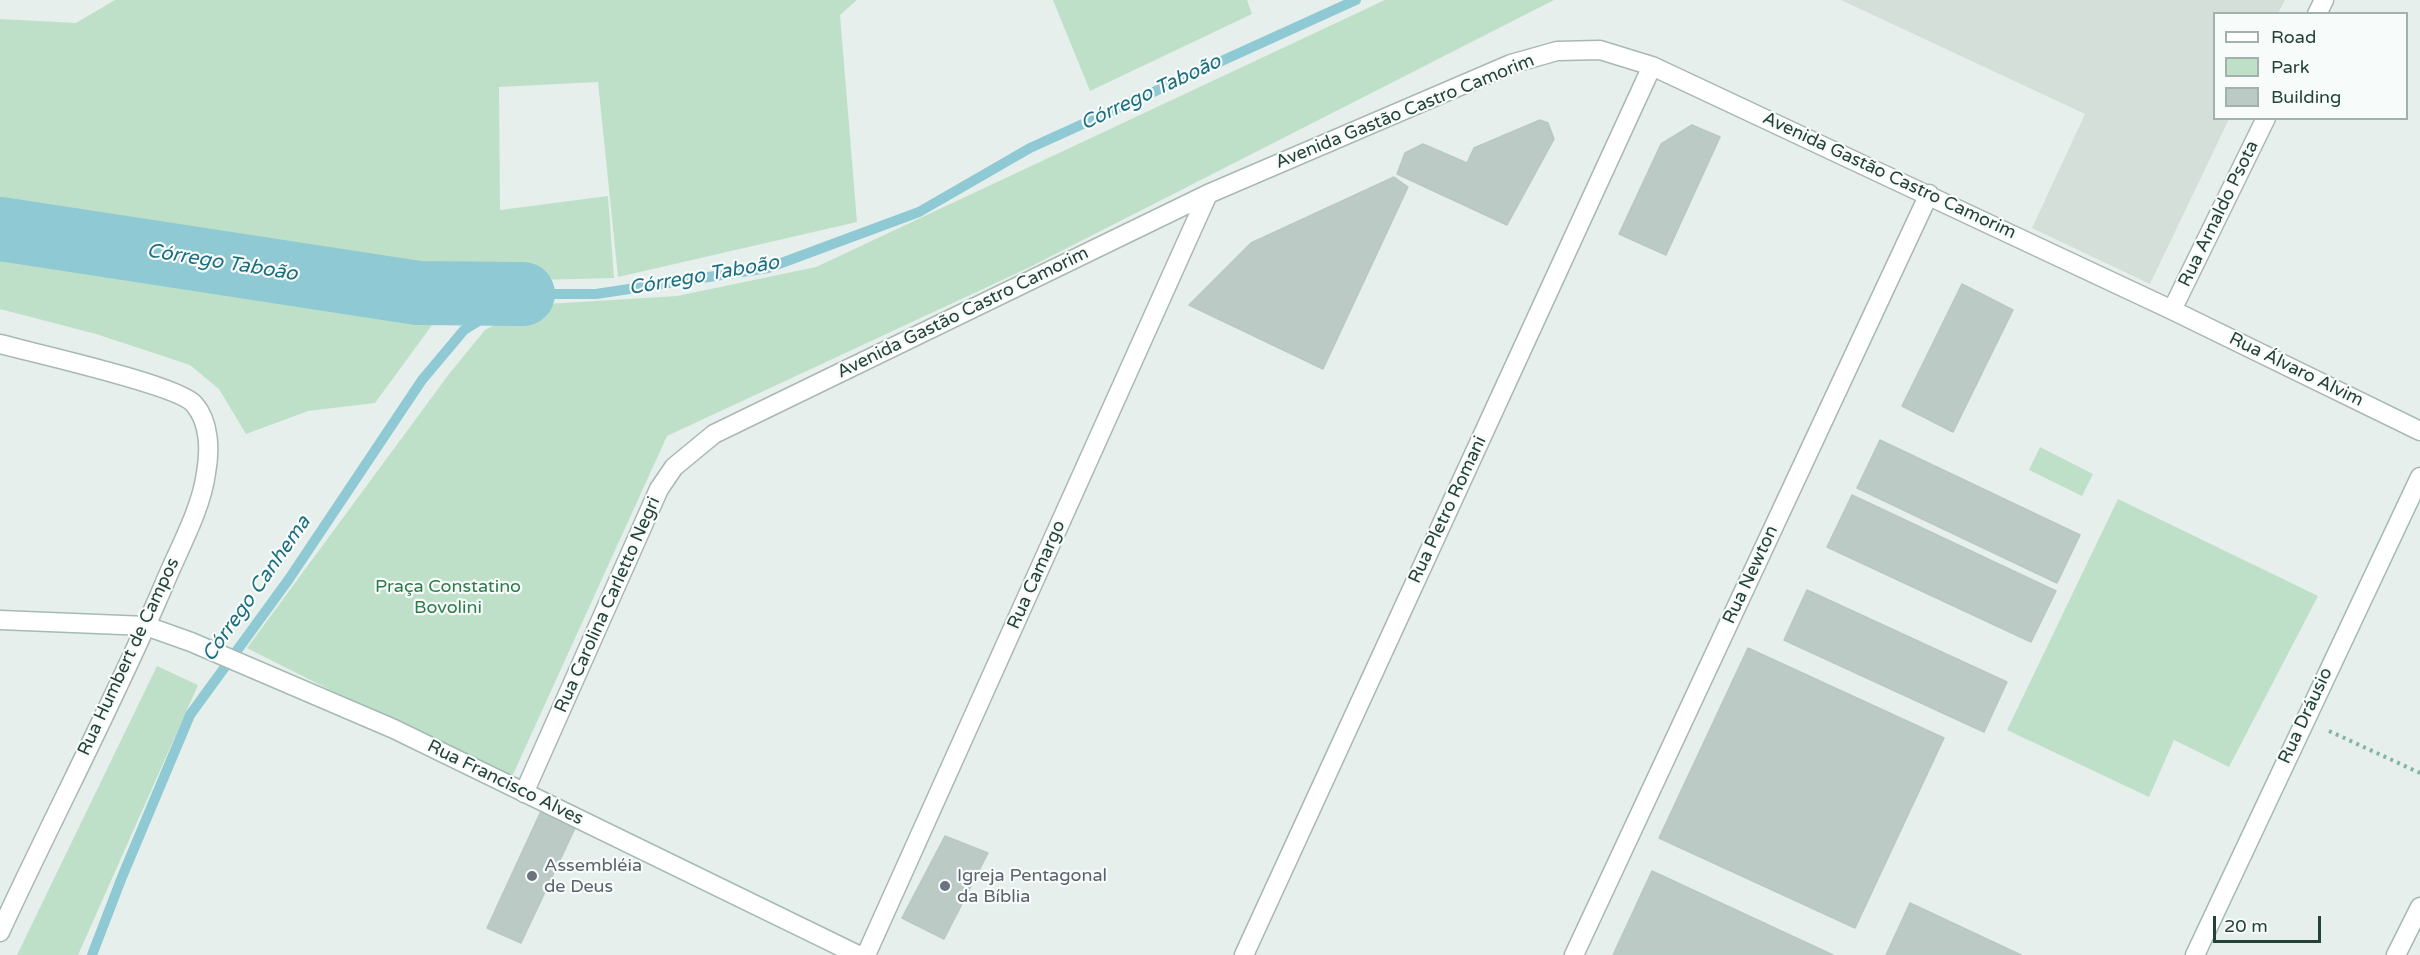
<!DOCTYPE html>
<meta charset="utf-8">
<style>
body{margin:0}
#map{position:relative;width:2420px;height:955px;overflow:hidden;background:#e6efeb;font-family:"Varela Round",sans-serif}
canvas{display:block}
.legend{position:absolute;left:2213px;top:12px;width:195px;height:108px;box-sizing:border-box;background:#f7fbf9;border:2px solid #a3b1ad;margin:0;padding:8px 10px;list-style:none;font-size:18px;color:#24423a}
.legend li{display:flex;align-items:center;gap:12px;height:30px}
.legend b{width:30px;border:2px solid #a3b1ad}
.scale{position:absolute;left:2213px;top:916px;width:108px;height:27px;box-sizing:border-box;border:3px solid #24423a;border-top:0;padding-left:8px;font-size:18px;line-height:21px;white-space:nowrap;color:#24423a;-webkit-text-stroke:4px #f7fbf9;paint-order:stroke}
</style>
<div id="map">
<canvas width="2420" height="955"></canvas>
<ul class="legend">
<li><b style="height:8px;background:#fff"></b>Road</li>
<li><b style="height:16px;background:#bfe0c8"></b>Park</li>
<li><b style="height:16px;background:#bbcac4"></b>Building</li>
</ul>
<div class="scale">20 m</div>
</div>
<script>
const context = document.querySelector('canvas').getContext('2d');
context.lineJoin = 'round';
function fillPath(path, color) { context.fillStyle = color; context.fill(path, 'evenodd'); }
function trace(path, color, width, dash) { context.strokeStyle = color; context.lineWidth = width; context.lineCap = dash ? 'butt' : 'round'; context.setLineDash(dash || []); context.stroke(path); }
function drawText(font, color, halo, rows, align = 'center') {
  context.font = font + ' "Varela Round",sans-serif'; context.lineWidth = 4.5; context.setLineDash([]); context.textBaseline = 'middle'; context.strokeStyle = halo; context.fillStyle = color; for (const [text, x, y, turn = 0] of rows) {
    context.save(); context.translate(x, y); context.rotate((+turn || 0) * Math.PI / 180); context.textAlign = isNaN(turn) ? turn : align; if (halo) context.strokeText(text, 0, 0); context.fillText(text, 0, 0); context.restore();
  }
}
fillPath(new Path2D(`
 M1841 0H2285L2278 13 2214 14V118L2229 119 2150 284 2032 228 2085 114Z`), '#d4dfda');
fillPath(new Path2D(`
 M115 0H857L840 15 857 222 618 277 598 82 499 87 500 210 608 196 614 278 424 283 373 262 0 211V19L76 23Z
 M1053 0H1247L1252 14 1090 91Z
 M1385 0H1554L1028 268 667 436 510 781 247 648 449 374 485 330 531 305 677 296 816 267Z
 M0 258H34L139 269 253 294 343 309 435 321 375 403 308 411 246 434 219 389 190 365 96 334 0 309Z
 M2040 447 2093 474 2082 496 2029 470Z
 M2118 499 2318 596 2229 767 2174 740 2149 797 2007 730Z
 M157 666 198 685 78 955H17Z`), '#bfe0c8');
trace(new Path2D(`
 M92 955 122 877 190 715 289 579 422 380 464 330 523 294H596L768 268 919 212 1030 148 1356 0`), '#8ec9d4', 10);
trace(new Path2D(`
 M0 229 418 293 523 294`), '#8ec9d4', 64);
const building = new Path2D(`
 M1540 120 1548 123 1554 139 1507 225 1397 174 1405 153 1423 144 1467 163 1474 148Z
 M1692 125 1720 137 1666 255 1619 234 1661 144Z
 M1394 177 1408 187 1323 369 1189 305 1251 243Z
 M1962 284 2013 310 1953 432 1902 406Z
 M1880 440 2080 535 2057 583 1857 488Z
 M1852 495 2056 591 2031 642 1827 547Z
 M1807 590 2007 682 1984 732 1784 640Z
 M1748 648 1944 738 1855 928 1659 838Z
 M542 809 577 824 521 943 487 928Z
 M945 836 988 853 944 939 902 918Z
 M1652 871 1833 955H1613Z
 M1910 903 2021 955H1886Z`);
fillPath(building, '#bbcac4');
trace(building, '#b8c9c2', 1.5);
const street = new Path2D(`
 M2317 14 2324 0
 M2172 310 2266 118
 M0 344C33 353 178 385 194 404 210 422 210 451 206 473 201 511 177 552 163 587 113 704 53 817 0 932
 M524 793 659 489 674 467 714 434 1208 194 1511 64 1557 51 1600 50 1652 66 2172 310 2420 431
 M866 955 1208 194
 M1244 955 1652 66
 M1574 955 1929 194
 M2396 955 2420 907`);
const secondary = new Path2D(`
 M0 620 146 626 191 642 394 729 858 955
 M2195 955 2420 477`);
trace(street, '#a8b8b2', 21);
trace(secondary, '#a4bbb3', 21);
trace(new Path2D(`
 M2329 731 2420 773`), '#86b3a5', 4, [3, 4.5]);
trace(street, '#fff', 18);
trace(secondary, '#fff', 18);
for (const [x, y, r, color] of [
 [532,876,6,"#6b7280"],
 [945,886,6,"#6b7280"]
]) { const dot = new Path2D(); dot.arc(x, y, r, 0, 2 * Math.PI); context.fillStyle = color; context.fill(dot); trace(dot, '#f7fbf9', 2); }
drawText('18px', '#24423a', '#f7fbf9', [
 ["Avenida Gastão Castro Camorim",1405,112,-22],
 ["Avenida Gastão Castro Camorim",1889,176,25],
 ["Rua Arnaldo Psota",2219,214,-64],
 ["Avenida Gastão Castro Camorim",963,313,-26],
 ["Rua Álvaro Alvim",2296,370,26],
 ["Rua Pletro Romani",1448,510,-65],
 ["Rua Camargo",1037,575,-66],
 ["Rua Newton",1751,575,-65],
 ["Rua Carolina Carletto Negri",608,605,-66],
 ["Rua Humbert de Campos",129,657,-65],
 ["Rua Dráusio",2306,716,-65],
 ["Rua Francisco Alves",505,783,26]
]);
drawText('18px', '#2d7a4b', '#f7fbf9', [
 ["Praça Constatino",448,587],
 ["Bovolini",448,608]
]);
drawText('18px', '#5b616d', '#f7fbf9', [
 ["Assembléia",544,866],
 ["de Deus",544,887],
 ["Igreja Pentagonal",957,876],
 ["da Bíblia",957,897]
], 'left');
drawText('italic 20px', '#1c6f80', '#f7fbf9', [
 ["Córrego Taboão",1151,93,-25],
 ["Córrego Taboão",222,263,9],
 ["Córrego Taboão",704,276,-10],
 ["Córrego Canhema",257,589,-55]
]);
</script>
